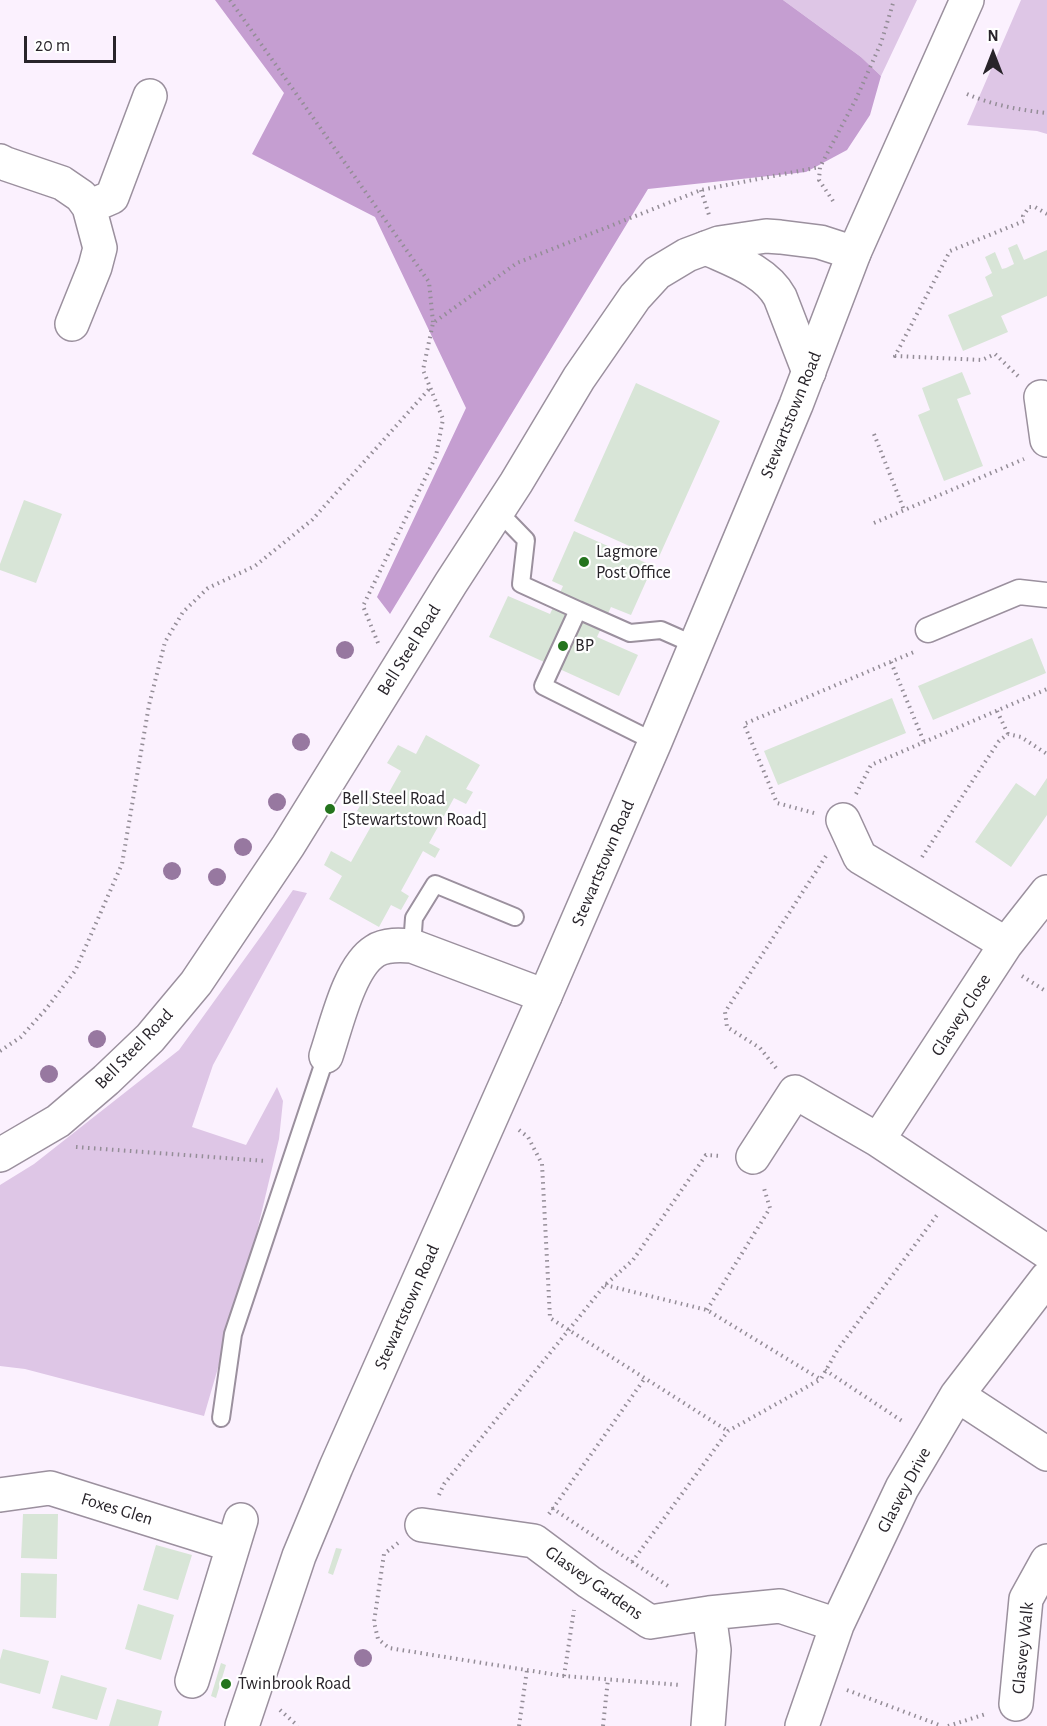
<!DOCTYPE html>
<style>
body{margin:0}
#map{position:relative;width:1047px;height:1726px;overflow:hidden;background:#fbf1fe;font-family:"Alegreya Sans",sans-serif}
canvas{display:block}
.north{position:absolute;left:963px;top:24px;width:60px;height:60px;-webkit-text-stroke:4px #fff;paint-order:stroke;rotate:0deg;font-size:16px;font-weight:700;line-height:24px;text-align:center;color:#28242a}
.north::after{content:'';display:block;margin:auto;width:21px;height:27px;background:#28242a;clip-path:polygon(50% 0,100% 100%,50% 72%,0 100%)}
.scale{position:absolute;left:24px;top:36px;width:92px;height:27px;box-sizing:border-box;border:3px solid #28242a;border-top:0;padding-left:8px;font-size:18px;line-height:21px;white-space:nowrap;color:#28242a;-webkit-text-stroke:4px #fff;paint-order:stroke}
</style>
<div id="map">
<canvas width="1047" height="1726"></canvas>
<div class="north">N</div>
<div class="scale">20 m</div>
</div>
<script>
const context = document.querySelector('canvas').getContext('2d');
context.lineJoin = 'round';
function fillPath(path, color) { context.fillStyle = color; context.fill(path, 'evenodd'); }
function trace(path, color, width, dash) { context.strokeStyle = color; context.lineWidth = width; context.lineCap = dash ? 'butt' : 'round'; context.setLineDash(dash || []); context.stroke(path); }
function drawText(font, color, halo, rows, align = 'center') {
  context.font = font + ' "Alegreya Sans",sans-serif'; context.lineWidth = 4.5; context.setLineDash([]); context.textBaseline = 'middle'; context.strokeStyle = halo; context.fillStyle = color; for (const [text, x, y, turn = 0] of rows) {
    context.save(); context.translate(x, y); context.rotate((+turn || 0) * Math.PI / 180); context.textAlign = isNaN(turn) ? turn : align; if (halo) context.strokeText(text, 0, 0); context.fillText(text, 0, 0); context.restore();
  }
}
fillPath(new Path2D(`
 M783 0H917L881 76 861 57Z
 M1021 0H1047V134L1037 131 967 125Z
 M293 890 307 893 213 1065 192 1127 246 1145 277 1087 283 1101 279 1139 254 1244 204 1416 25 1369 0 1366V1185L34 1164 179 1050 264 932Z`), '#dec6e6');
fillPath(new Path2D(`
 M215 0H783L861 57 881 76 870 115 847 150 806 172 648 189 390 614 377 597 466 408 375 217 252 154 284 93Z`), '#c59ed1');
fillPath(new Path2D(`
 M1017 244 1024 260 1047 250V296L1001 316 1008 332 963 351 948 315 993 296 985 277 992 273 985 257 995 252 1002 269 1006 268 1014 264 1008 248Z
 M962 372 971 394 957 399 983 466 944 481 918 415 930 410 922 388Z
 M636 383 720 421 658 559 574 521Z
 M24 500 62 514 36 583 0 570V564Z
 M574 531 653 566 631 615 611 607 597 637 638 655 619 696 489 637 508 596 550 614 563 586 552 581Z
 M1032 638 1046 673 933 720 918 686Z
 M892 698 906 733 778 785 764 751Z
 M426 735 480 765 466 789 473 792 466 804 454 798 429 843 440 849 435 858 423 851 401 891 409 896 401 910 391 905 379 927 329 899 342 876 324 865 331 851 351 862 374 821 357 811 367 794 383 803 401 771 387 763 398 745 416 754Z
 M1047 778V815L1011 867 975 842 1016 783 1035 796Z
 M23 1514H58L57 1559 21 1558Z
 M156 1545 192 1555 178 1600 143 1590Z
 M336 1548 342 1549 333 1575 328 1573Z
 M21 1573 57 1574 56 1618 20 1617Z
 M138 1604 174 1615 161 1660 125 1649Z
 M3 1649 49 1661 40 1694 0 1683V1660Z
 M221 1663 226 1665 216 1698 211 1696Z
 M61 1675 107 1688 97 1720 52 1708Z
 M117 1699 162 1711 158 1726H109Z`), '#d8e5d7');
const service = new Path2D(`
 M497 510 526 540 521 584 578 610
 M655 742 543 686 578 610 630 633 661 630 695 645
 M412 946 414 918 435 884 515 917
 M221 1418 233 1334 326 1056`);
const pedestrian = new Path2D(`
 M928 630 1019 592 1047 595`);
const minor = new Path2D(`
 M0 161 6 164 62 183 81 196 89 207 100 248 95 267 72 324
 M89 207 112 197 150 96
 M1041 397 1047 440
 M843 820 860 857 1006 944
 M326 1056C336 1027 349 967 375 951 386 944 400 945 412 946L545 996
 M878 1140 1006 944 1047 892
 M0 1155 58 1121 106 1080 150 1038 196 983 288 846 451 583 516 483 579 378 635 297 657 273 687 255 719 243 766 236 780 237 820 242 854 253
 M753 1157 795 1092 878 1140 1047 1252
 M957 1395 1047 1454
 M0 1495 50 1488 232 1545
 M422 1525 534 1541 589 1582 650 1622 709 1613 780 1606 837 1625
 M192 1681 241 1520
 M1016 1704 1026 1599 1047 1561
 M708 1726 714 1650 709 1613
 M802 1726 837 1625 902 1488 957 1395 1047 1278`);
const tertiary = new Path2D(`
 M706 248C732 260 766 271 780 297L809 372`);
const secondary = new Path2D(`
 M242 1726 299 1556 336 1467 545 996 655 742 796 405 854 253 967 0`);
trace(service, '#9b909e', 20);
trace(pedestrian, '#9b909e', 27);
trace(minor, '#9b909e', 36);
trace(tertiary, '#9b909e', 36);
trace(secondary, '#9b909e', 36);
trace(new Path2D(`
 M230 0 429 282 433 322
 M967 94C992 105 1020 110 1047 113
 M701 190 709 215
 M833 201 819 180 820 167 856 99 881 43 894 0
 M1018 376 995 354 982 360 895 356 950 251 1024 221 1023 216 1029 207H1035L1047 214
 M874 434 904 510
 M874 523 1024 459
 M378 643 363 606 436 456 443 419 423 370 433 323 517 263 701 190 820 167
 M891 662 924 742
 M997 711 1008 734
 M856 794 871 765 1047 689
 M814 813 777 803 744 724 914 652
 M922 857 999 741 1008 734 1021 737 1047 754
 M1022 976 1047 992
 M0 1051 21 1037 46 1009 75 971 122 864 149 705 165 642 183 612 208 588 255 566 312 520 430 388
 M776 1068 760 1048 727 1027 725 1012 826 856
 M519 1130 528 1137 542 1164 550 1318 728 1431
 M76 1147 266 1161
 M605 1285 707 1310 820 1379
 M707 1310 770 1208 763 1185
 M825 1370 905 1423
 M439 1495 444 1484 605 1285 633 1260 706 1155 722 1156
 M552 1508 668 1586
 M549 1514 645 1378
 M398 1543 384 1554 374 1622 378 1639 389 1648 564 1676 681 1685
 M632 1562 728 1431 821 1379 838 1349 937 1215
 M564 1676 574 1610
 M847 1690 942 1726
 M280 1710 298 1726
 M519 1726 527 1670
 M603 1726 608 1679
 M948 1726 986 1714`), '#948d97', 4, [1.5, 4.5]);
trace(service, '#fff', 16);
trace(pedestrian, '#fff', 24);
trace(minor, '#fff', 33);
trace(tertiary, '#fff', 33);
trace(secondary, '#fff', 33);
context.fillStyle = '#9778a0';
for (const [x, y] of [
 [345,650],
 [301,742],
 [277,802],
 [243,847],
 [172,871],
 [217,877],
 [97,1039],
 [49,1074],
 [363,1658]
]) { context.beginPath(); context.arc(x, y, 9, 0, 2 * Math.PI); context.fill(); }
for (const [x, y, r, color] of [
 [584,562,6,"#24741d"],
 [563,646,6,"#24741d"],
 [330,809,6,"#24741d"],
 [226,1684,6,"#24741d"]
]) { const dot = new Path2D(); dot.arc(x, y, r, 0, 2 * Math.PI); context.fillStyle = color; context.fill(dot); trace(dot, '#fff', 2); }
drawText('18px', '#28242a', '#fff', [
 ["Stewartstown Road",791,415,-68],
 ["Bell Steel Road",409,650,-58],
 ["Stewartstown Road",603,863,-67],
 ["Glasvey Close",961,1015,-57],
 ["Bell Steel Road",134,1049,-46],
 ["Stewartstown Road",407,1307,-66],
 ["Glasvey Drive",904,1490,-62],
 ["Foxes Glen",117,1509,17],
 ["Glasvey Gardens",594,1583,35],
 ["Glasvey Walk",1023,1648,-84]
]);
drawText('18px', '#28242a', '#fff', [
 ["Lagmore",596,552],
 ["Post Office",596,573],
 ["BP",575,646],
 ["Bell Steel Road",342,799],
 ["[Stewartstown Road]",342,820],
 ["Twinbrook Road",238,1684]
], 'left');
</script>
